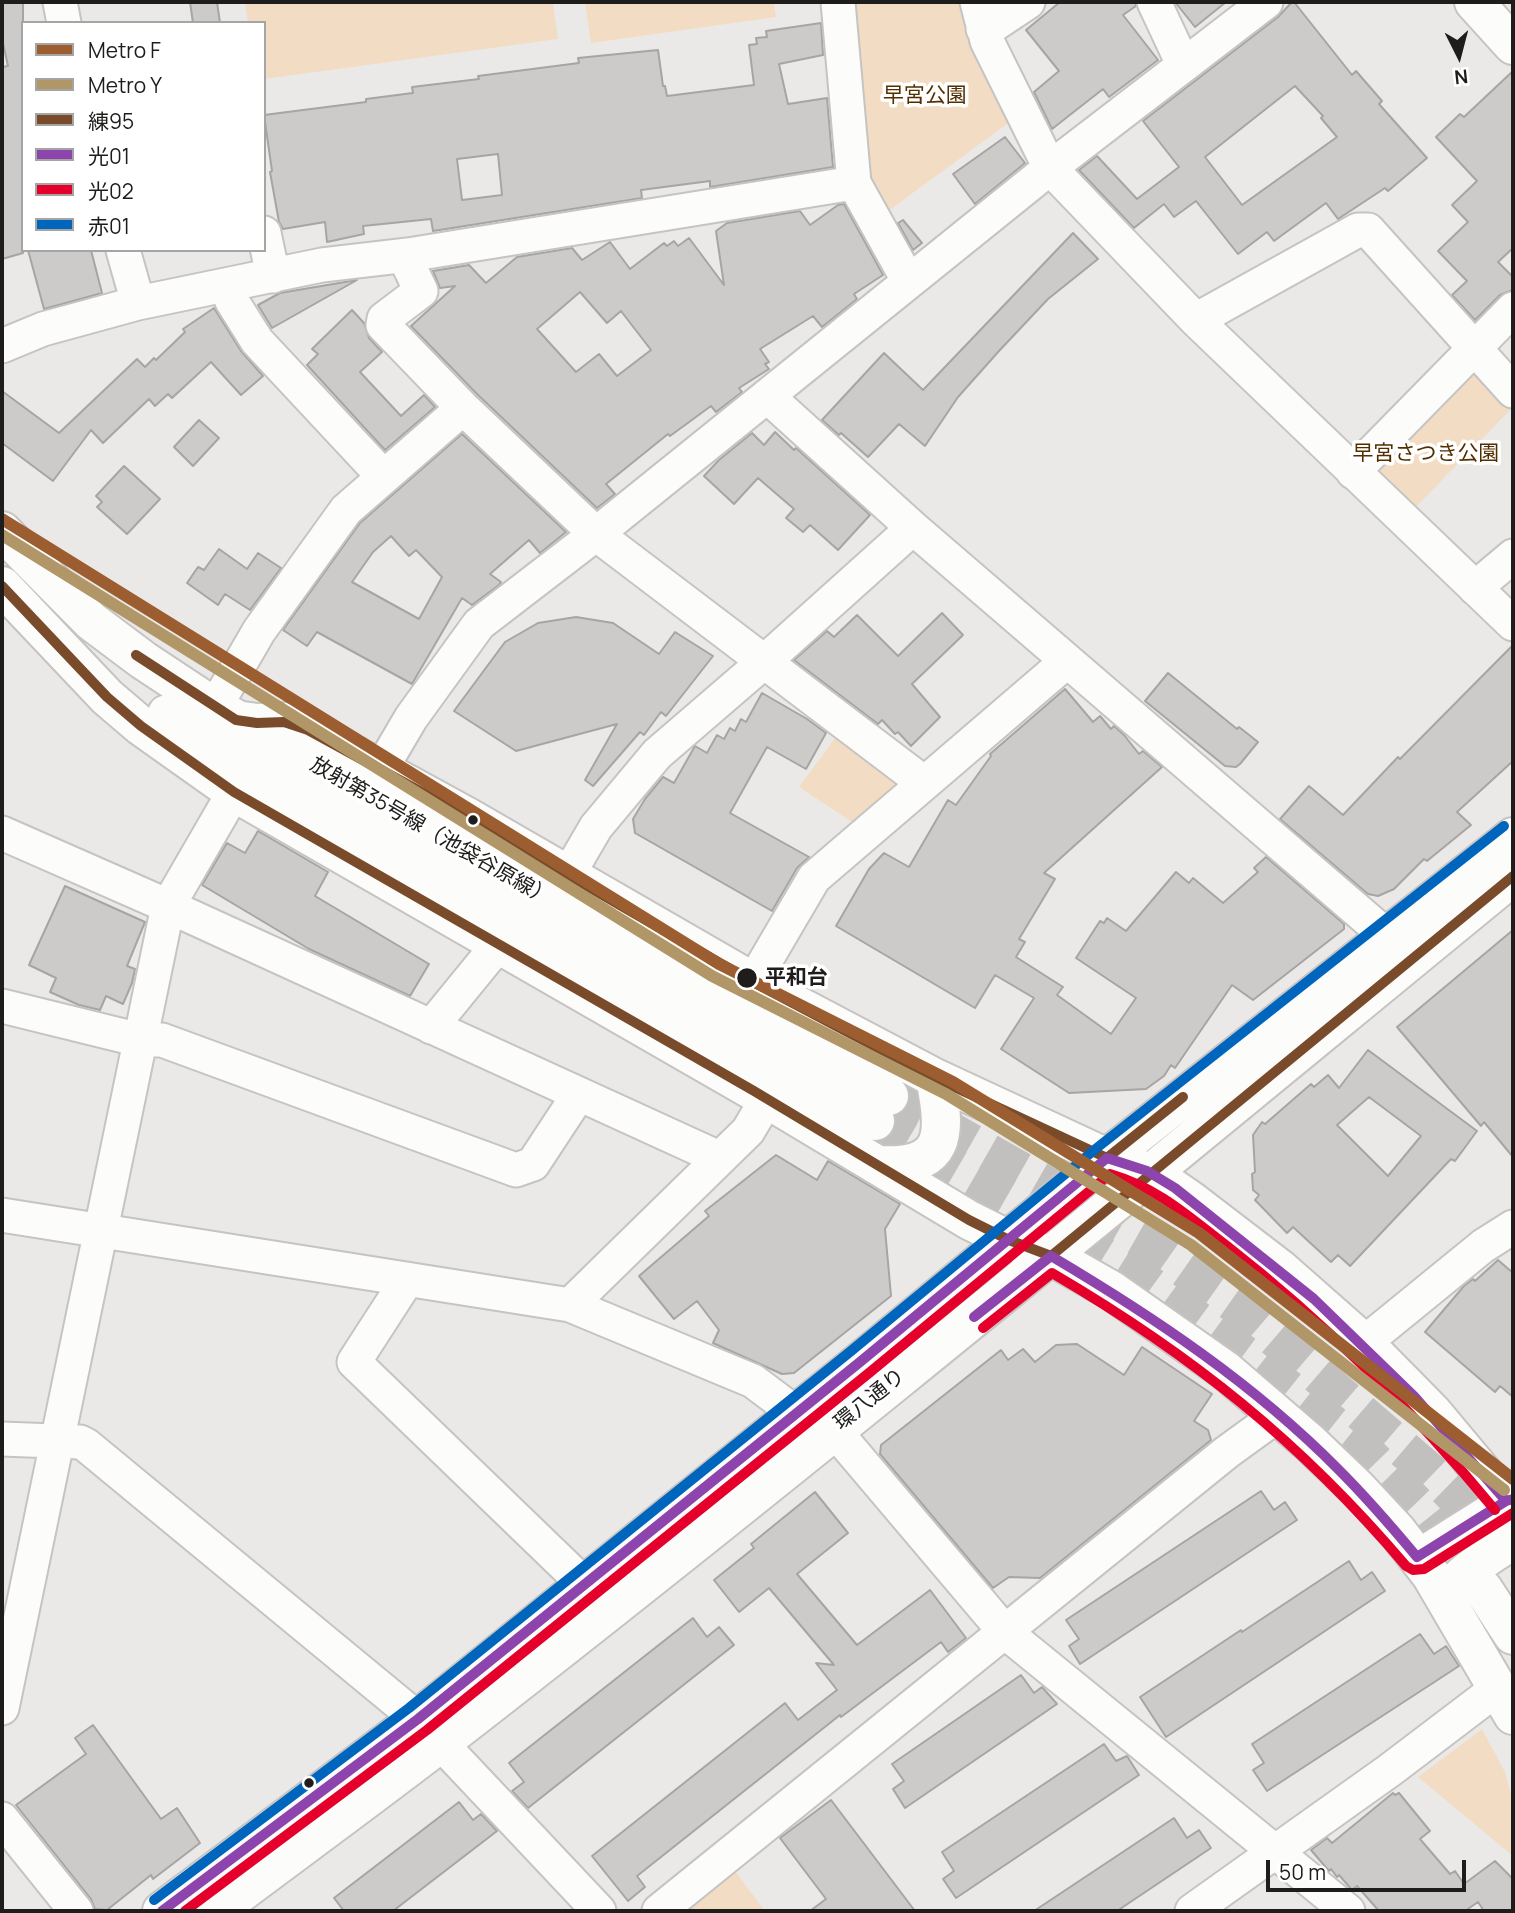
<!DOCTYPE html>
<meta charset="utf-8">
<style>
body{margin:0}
#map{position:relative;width:1515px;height:1913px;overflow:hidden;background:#ebe9e7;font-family:Manrope,"Noto Sans JP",sans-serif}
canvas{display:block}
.frame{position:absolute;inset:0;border:4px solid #1e1d1b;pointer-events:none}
.legend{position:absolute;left:21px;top:21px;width:245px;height:231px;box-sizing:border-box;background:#fff;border:2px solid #a5a5a4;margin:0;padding:9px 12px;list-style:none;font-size:21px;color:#1e1d1b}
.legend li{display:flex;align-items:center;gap:14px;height:35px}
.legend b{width:35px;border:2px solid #a5a5a4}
.north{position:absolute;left:1424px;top:21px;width:70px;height:70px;-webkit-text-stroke:5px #fff;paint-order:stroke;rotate:174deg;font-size:19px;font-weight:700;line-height:28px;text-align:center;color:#1e1d1b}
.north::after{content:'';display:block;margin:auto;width:24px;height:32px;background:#1e1d1b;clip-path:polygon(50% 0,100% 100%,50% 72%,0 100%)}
.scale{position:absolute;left:1266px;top:1860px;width:200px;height:32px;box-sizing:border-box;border:4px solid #1e1d1b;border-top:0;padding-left:9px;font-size:21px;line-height:24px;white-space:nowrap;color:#1e1d1b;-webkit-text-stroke:5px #fff;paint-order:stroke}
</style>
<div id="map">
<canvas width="1515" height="1913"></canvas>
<div class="frame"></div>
<ul class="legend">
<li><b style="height:9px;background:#9c5e31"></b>Metro F</li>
<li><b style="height:9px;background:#b19668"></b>Metro Y</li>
<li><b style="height:9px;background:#7a4b2a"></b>練95</li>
<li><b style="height:9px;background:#8e44ad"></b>光01</li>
<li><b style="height:9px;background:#e4002b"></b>光02</li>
<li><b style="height:9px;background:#0065bd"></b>赤01</li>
</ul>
<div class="north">N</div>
<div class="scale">50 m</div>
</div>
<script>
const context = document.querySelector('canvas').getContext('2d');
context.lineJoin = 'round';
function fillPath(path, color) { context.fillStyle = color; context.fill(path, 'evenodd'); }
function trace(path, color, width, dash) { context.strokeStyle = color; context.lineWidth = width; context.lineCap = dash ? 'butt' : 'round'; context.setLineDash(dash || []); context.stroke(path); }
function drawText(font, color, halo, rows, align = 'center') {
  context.font = font + ' Manrope,"Noto Sans JP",sans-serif'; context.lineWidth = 7; context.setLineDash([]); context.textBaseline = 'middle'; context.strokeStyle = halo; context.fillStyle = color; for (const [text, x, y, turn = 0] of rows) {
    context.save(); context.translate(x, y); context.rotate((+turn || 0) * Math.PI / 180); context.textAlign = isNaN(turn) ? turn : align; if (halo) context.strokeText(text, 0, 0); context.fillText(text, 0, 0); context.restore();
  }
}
fillPath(new Path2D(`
 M245 2H553L558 39 264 79V23H248Z
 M585 2H774L776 17 591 43Z
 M846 2H963L1014 119 884 214 864 180Z
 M1467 370 1481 371 1512 408 1410 513 1373 474Z
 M841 730 910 780 861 828 799 787Z
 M1482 1729 1505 1772 1513 1801V1856L1418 1777Z
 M735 1871 765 1911H685Z`), '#f3dcc4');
const building = new Path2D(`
 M2 2H23V253L2 259V67L8 66 2 39Z
 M190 2H217L220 23H193Z
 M1060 2H1135L1136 6 1123 15 1158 60 1109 97 1103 89 1052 129 1034 92 1059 71 1026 30Z
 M1175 2H1226L1195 27Z
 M1292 2H1294L1352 75 1356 71 1382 101 1379 104 1427 158 1388 191 1385 188 1338 219 1326 203 1274 241 1267 232 1238 254 1196 201 1174 217 1164 204 1134 228 1079 170 1097 156 1137 199 1179 167 1143 121 1278 17ZM1295 86 1323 116 1321 118 1337 137 1242 205 1205 157Z
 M821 23 823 55 779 64 788 104 827 98 833 167 710 187V181L641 190 642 198 433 231 431 219 363 226 364 234 327 242 325 222 283 229 279 222 270 172 272 171 264 115 366 102V99L413 93 412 87 479 79 478 76 579 63 578 58 658 50 663 86H665L667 96 754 85 749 45 757 44 756 38 767 37 766 31ZM498 154 502 195 462 200 457 159Z
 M1513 71V248L1498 262 1513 277V290L1500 295 1475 320 1452 295 1467 281 1438 251 1468 222 1452 205 1477 181 1436 137 1460 114 1464 117Z
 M1005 137 1025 163 975 204 953 174Z
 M844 204 883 275 854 294 857 299 822 327 813 316 760 349 769 362 765 364 769 369 739 388 742 392 716 412 711 406 670 436 668 434 606 484 615 494 597 508 477 394 411 326 455 286 440 288 433 271 469 265 486 283 517 257 572 248 582 260 610 242 630 269 664 243 667 246 674 241 678 246 689 238 724 285 716 231 727 223 800 211 810 225 838 205ZM580 292 607 323 621 311 651 350 617 376 599 354 576 372 537 329Z
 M903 220 922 243 913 250 898 223Z
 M1073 233 1098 259 1048 299 999 351 958 397 925 446 899 424 868 457 841 433 839 435 822 420 884 353 923 390Z
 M28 250H91L102 293 44 309Z
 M357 280 272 328 258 305 280 293Z
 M214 308 241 351 263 376 241 395 211 362 172 398 168 394 155 406 149 399 103 443 91 430 53 481 2 443V391L59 433 137 359 145 367 154 358 156 360 185 332 183 329Z
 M352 310 364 323 369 338 382 352 360 372 401 416 424 395 435 407 385 450 307 365 318 354 312 349Z
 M199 420 219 438 193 466 174 447Z
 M775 432 794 450 796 448 870 515 838 550 810 525 803 532 786 518 794 509 758 478 734 504 704 476 719 460 752 433 764 445Z
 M462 434 566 532 540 553 529 540 490 574 501 582 499 585 472 605 462 598 412 684 317 632 307 646 283 630 360 523ZM391 536 409 556 416 550 442 577 419 619 352 582 373 552Z
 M124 466 160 499 127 534 97 507 102 502 96 496Z
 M219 549 247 569 258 553 281 568 250 610 225 594 218 605 187 583 198 567 204 570Z
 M942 613 963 635 912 684 940 717 911 746 898 732 895 734 882 720 878 724 794 660 827 631 834 637 857 615 898 656Z
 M576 617 613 623 659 654 675 632 713 656 666 716 661 712 644 735 640 732 593 786 585 780 617 724 516 751 454 711 505 642 538 623Z
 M1513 645V761L1457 812 1471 825 1427 861 1424 859 1394 889 1378 896 1368 894 1280 819 1309 786 1343 815 1398 757 1400 759Z
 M1168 673 1237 729 1239 727 1258 742 1240 764 1236 767 1225 766 1145 701Z
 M1065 689 1093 722 1100 716 1111 729 1114 726 1124 735 1139 754 1143 751 1162 767 1044 873 1055 879 1019 939 1025 942 1016 957 1063 987 1057 995 1111 1034 1136 998 1076 958 1100 921 1104 923 1107 918 1126 931 1176 872 1189 883 1193 878 1223 903 1258 872 1254 868 1266 857 1344 924V929L1253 1000 1232 985 1175 1068 1171 1065 1164 1076 1146 1089 1069 1093 1001 1049 1034 998 995 975 975 1008 836 926 869 869 884 853 909 867 948 800 956 805 991 756 990 754Z
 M762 693 807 719 826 733 806 769 767 747 730 813 809 857 797 868 772 911 635 833 633 819 645 799 663 777 674 783 695 746 707 753 717 735 724 739 730 728 735 731 741 719 746 722Z
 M258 831 328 872 315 896 429 964 410 996 309 949 202 885 227 843 245 853Z
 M65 886 145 922 127 966 135 969 132 983 123 1004 106 996 100 1010 79 1005 50 992 56 978 29 965Z
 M1513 930V1157L1484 1122 1481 1126 1397 1027Z
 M1368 1050 1477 1131 1455 1161 1451 1159 1350 1266 1338 1255 1331 1262 1293 1227 1287 1233 1255 1200 1259 1195 1253 1190 1252 1174 1255 1172 1253 1135 1262 1122 1265 1124 1311 1084 1314 1087 1328 1075 1339 1088ZM1369 1097 1421 1136 1388 1176 1337 1125Z
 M776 1155 817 1180 828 1161 900 1204 885 1229 891 1296 794 1373 782 1374 713 1343 719 1330 697 1301 674 1319 639 1276 709 1216 705 1211Z
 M1498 1260 1513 1273V1397L1500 1386 1495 1392 1425 1332 1464 1286 1473 1279 1475 1281Z
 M1077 1344 1124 1375 1142 1347 1212 1394 1194 1421 1208 1430 1211 1440 1040 1578 1009 1577 993 1588 880 1454 881 1445 1001 1350 1008 1360 1023 1349 1035 1362 1056 1345Z
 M1261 1491 1274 1510 1285 1502 1297 1520 1080 1664 1069 1646 1079 1639 1066 1620Z
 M815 1492 848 1533 797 1574 857 1645 930 1590 966 1638 948 1652 941 1642 841 1717 840 1715 637 1876 645 1887 628 1901 592 1856 785 1703 798 1720 837 1690 816 1663 834 1665 769 1588 739 1612 714 1580 754 1548 751 1544Z
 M1349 1561 1361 1580 1372 1572 1385 1591 1166 1737 1140 1697 1241 1630 1242 1632Z
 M693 1618 707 1637 719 1627 734 1645 528 1808 512 1791 524 1782 509 1763Z
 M1420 1634 1434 1654 1446 1646 1459 1666 1267 1791 1253 1770 1264 1763 1252 1744Z
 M1021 1675 1034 1693 1042 1687 1057 1704 905 1808 893 1789 904 1781 892 1764Z
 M93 1725 161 1819 177 1808 200 1843 153 1879 151 1875 107 1910 95 1909 91 1899 16 1805 86 1754 75 1738Z
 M1104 1744 1116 1761 1127 1756 1139 1775 956 1898 943 1879 954 1871 942 1852Z
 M1393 1793 1395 1795 1399 1793 1430 1831 1420 1839 1450 1874 1455 1871 1464 1884 1495 1861 1513 1879V1911H1484L1478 1902 1465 1911H1379L1357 1886 1352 1890 1339 1875 1337 1877 1331 1869 1329 1871 1311 1850 1327 1838 1332 1843Z
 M831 1800 915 1911H810L826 1899 780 1838Z
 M459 1802 473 1820 481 1814 497 1831 393 1911H344L334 1898Z
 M1174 1818 1187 1838 1199 1830 1211 1848 1117 1911H1034Z`);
fillPath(building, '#cdcbca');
trace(building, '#a7a5a3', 2);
trace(new Path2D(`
 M889 1096 1143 1240 1240 1308 1430 1472 1465 1506 1513 1567
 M875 1121 1056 1226 1143 1280 1251 1359 1358 1444 1424 1512 1468 1567`), '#c2c0be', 38, [38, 19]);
const minor = new Path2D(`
 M60 2 64 23
 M838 2 854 183 908 280
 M977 2 987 41 1050 168 1196 320 1513 624
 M1154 2 1183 64
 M983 29 995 24 1028 2
 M264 233 273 276
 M123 250 138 303
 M408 255 409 266 421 291 384 319 383 325 463 408 596 534 924 783
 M226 286 232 301 257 341 383 476
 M1196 320 1358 230H1368L1513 391
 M2 346 43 329 138 303 322 265 408 255 854 183
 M767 396 913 528 1387 936
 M1353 472 1513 309
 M1475 588 1513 556
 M215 707 259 631 346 510 463 408
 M381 769 411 718 479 624 596 534 1050 168 1266 2
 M2 833 168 906 719 1158
 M568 875 596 827 657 754 765 661 913 528
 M753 982 814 878 1066 662
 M2 1006 140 1040H162L516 1170 533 1164 579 1094
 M431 1027 498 945
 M2 1215 570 1305 753 1381 797 1414
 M407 1280 354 1362 585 1585
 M570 1305 748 1131 767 1099
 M1364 1343 1483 1246 1513 1227
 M834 1430 1005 1632 1348 1911
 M2 1439 80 1442 86 1445 418 1719 599 1911
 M1417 1557 1506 1501 1513 1499
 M2 1708 168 906 234 792
 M2 1819 76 1911
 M659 1911 1227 1452 1278 1415
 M1192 1911 1390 1770 1498 1688`);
const major = new Path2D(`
 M1474 2 1513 45
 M2 531 91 621 143 660 208 703 889 1096
 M2 586 107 697 141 726 234 792 754 1091 969 1220 1009 1240 1051 1256 1111 1290 1225 1370 1310 1443 1357 1488 1397 1531 1431 1575 1513 1715
 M167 714 258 773 331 816 875 1121
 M236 720 257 723 284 722 308 730 469 818 753 982 935 1078 1107 1158 1151 1173 1190 1200 1280 1269 1364 1343 1432 1412 1513 1509
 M877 1165C947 1169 947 1135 935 1078
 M1483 1589 1513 1635
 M1451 1609C1449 1601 1449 1594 1453 1586 1459 1575 1501 1546 1513 1542
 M162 1911 418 1719 860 1362 1107 1158 1513 837
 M216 1911C296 1851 377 1792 456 1731 814 1453 1163 1163 1513 876`);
trace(minor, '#c6c4c3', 37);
trace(major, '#c6c4c3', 42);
trace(minor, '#fcfcfb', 33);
trace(major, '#fcfcfb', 38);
trace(new Path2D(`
 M2 586 107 697 141 726 234 792 754 1091 969 1220 1009 1240 1051 1256 1513 876
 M136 655 236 720 257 723 284 722 308 730 469 818 753 982 935 1078 1107 1158 1183 1097`), '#7a4b2a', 10);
trace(new Path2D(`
 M974 1317 1051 1256C1154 1317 1254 1384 1338 1469 1366 1497 1392 1527 1417 1557L1506 1501 1513 1499
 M162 1911 418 1719 860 1362 1107 1158 1147 1171 1175 1188 1314 1299 1414 1396 1506 1501`), '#8e44ad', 10);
trace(new Path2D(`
 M983 1328 1052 1273C1192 1355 1301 1442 1406 1566L1413 1570 1424 1569 1513 1513
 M185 1911 427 1730 869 1373 1110 1174C1158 1188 1188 1216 1227 1246 1327 1324 1414 1412 1495 1510`), '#e4002b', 10);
trace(new Path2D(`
 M154 1900 409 1708 851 1351 1098 1147 1504 826`), '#0065bd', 10);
trace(new Path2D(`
 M2 519 719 964 953 1082 1199 1233 1513 1479`), '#9c5e31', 12);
trace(new Path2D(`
 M2 535 712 976 946 1094 1191 1245 1504 1490`), '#b19668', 12);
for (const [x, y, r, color] of [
 [473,820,6,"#1e1d1b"],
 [747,978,11,"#1e1d1b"],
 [309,1783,6,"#1e1d1b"]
]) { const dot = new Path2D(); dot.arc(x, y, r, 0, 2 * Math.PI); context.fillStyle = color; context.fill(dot); trace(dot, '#fff', 2.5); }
drawText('21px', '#522f00', '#fff', [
 ["早宮公園",925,96],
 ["早宮さつき公園",1426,454]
]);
drawText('21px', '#1e1d1b', '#fff', [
 ["放射第35号線（池袋谷原線）",431,832,30],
 ["環八通り",870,1400,-39]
]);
drawText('bold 21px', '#1e1d1b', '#fff', [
 ["平和台",765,978]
], 'left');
</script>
